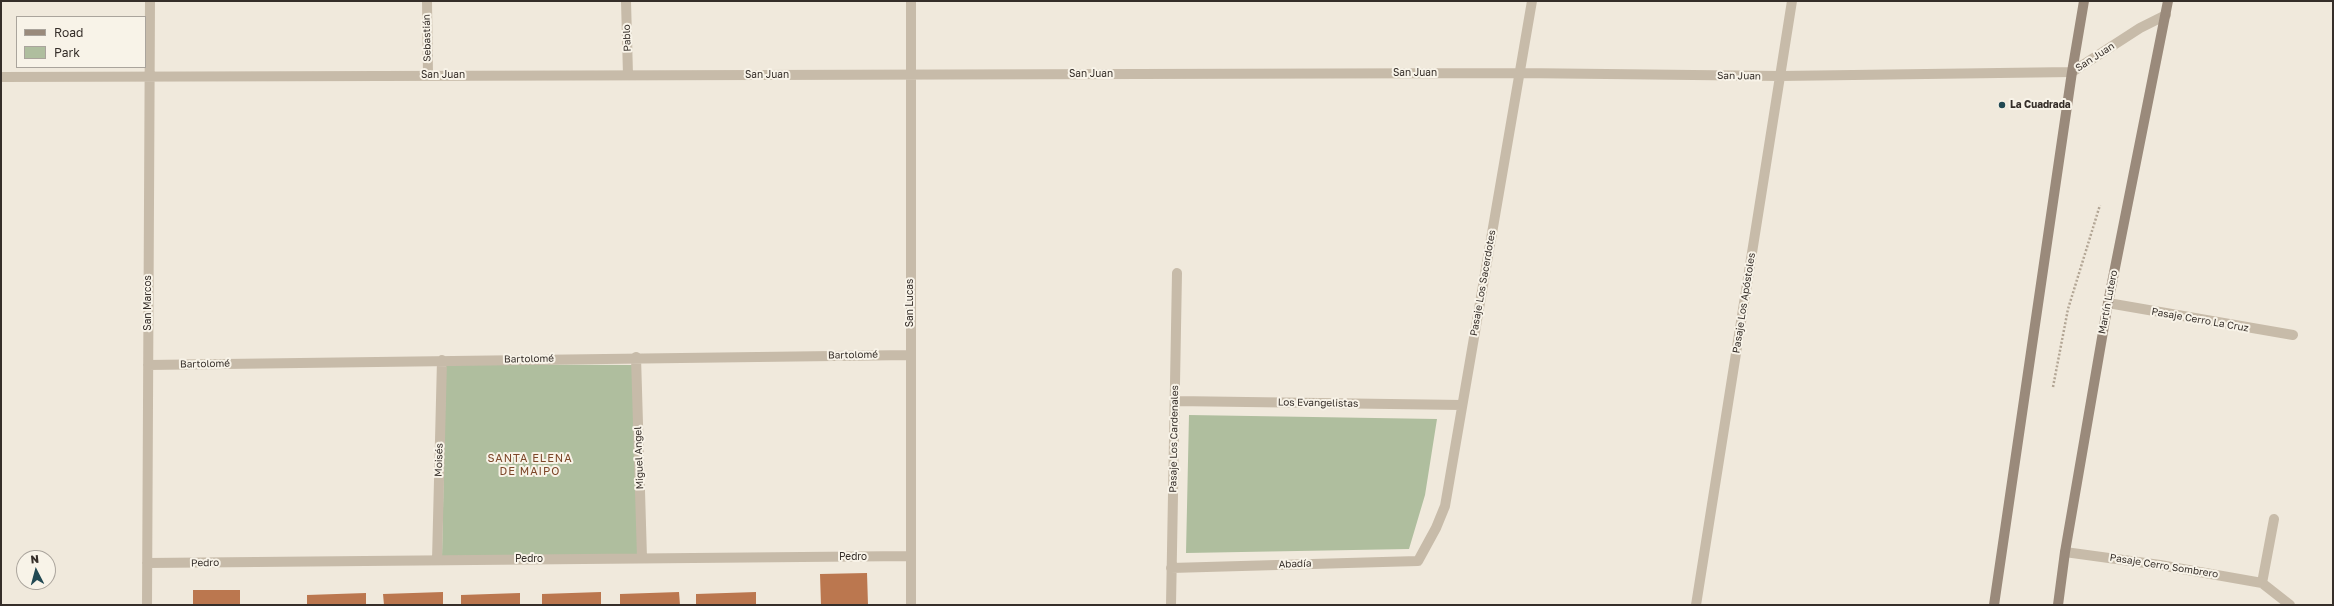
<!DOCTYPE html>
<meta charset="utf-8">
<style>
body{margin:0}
#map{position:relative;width:2334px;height:606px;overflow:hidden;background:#f0e9dc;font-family:"Golos Text",sans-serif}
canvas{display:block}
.frame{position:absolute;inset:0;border:2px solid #352e29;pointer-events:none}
.legend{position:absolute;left:16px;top:16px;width:130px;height:52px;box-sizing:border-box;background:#f8f3e8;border:1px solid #aaa49c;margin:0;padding:5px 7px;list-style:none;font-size:12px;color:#352e29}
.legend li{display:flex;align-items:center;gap:8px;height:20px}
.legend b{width:20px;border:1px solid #aaa49c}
.north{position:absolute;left:16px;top:550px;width:40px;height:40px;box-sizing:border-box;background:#f8f3e8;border:1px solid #aaa49c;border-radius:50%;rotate:354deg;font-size:11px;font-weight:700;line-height:16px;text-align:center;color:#352e29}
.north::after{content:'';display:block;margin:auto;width:14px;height:18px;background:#224953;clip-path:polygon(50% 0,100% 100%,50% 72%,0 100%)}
</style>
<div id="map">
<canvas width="2334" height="606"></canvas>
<div class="frame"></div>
<ul class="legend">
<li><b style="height:5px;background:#9a8a7b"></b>Road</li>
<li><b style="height:11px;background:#afbe9e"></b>Park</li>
</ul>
<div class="north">N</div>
</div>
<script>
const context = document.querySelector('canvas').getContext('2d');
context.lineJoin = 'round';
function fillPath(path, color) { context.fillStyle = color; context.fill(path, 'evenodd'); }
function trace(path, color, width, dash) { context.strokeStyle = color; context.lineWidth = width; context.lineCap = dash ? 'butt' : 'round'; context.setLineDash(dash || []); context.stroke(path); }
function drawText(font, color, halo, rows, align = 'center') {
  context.font = font + ' "Golos Text",sans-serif'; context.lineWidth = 4; context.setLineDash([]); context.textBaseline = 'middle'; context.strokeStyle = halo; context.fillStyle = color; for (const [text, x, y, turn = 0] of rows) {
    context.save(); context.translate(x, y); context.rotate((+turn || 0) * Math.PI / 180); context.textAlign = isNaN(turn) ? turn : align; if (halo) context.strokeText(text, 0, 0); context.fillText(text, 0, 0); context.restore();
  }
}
fillPath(new Path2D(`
 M446 364 632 365 640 555 442 556Z
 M1189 415 1437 419 1425 495 1409 549 1186 553Z`), '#afbe9e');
fillPath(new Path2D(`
 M867 573 868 605H821L820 574Z
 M193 590H240V605H193Z
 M443 592V605H384L383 594Z
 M601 592V605H542V594Z
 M679 592 680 605H620V594Z
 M756 592V605H696V594Z
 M366 593V605H307V595Z
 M520 593V605H461V595Z`), '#bb774f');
trace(new Path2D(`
 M2053 387 2068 309 2100 205`), '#b2a594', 2.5, [2, 2]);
trace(new Path2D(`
 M427 1 428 75
 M626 1 628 75
 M911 1V605
 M1 77 1519 73 1780 76 2072 72 2140 28 2166 15
 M2108 303 2293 335
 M636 357 642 558
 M148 365 910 355
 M1175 401 1462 405
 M2065 552 2160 565 2262 583 2290 605
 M437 560 442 360
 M147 563 911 556
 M1171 568 1418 561 1436 528 1445 506 1532 1
 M2262 583 2274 519
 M147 605 150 1
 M1171 605 1177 273
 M1696 605 1792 1`), '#c7bba9', 10);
trace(new Path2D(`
 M1994 605 2072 72 2084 1
 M2058 605 2065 552 2108 303 2168 1`), '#9a8a7b', 10);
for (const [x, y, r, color] of [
 [2002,105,4,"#224953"]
]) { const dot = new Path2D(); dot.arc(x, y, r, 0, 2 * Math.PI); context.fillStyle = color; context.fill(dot); trace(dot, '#f8f3e8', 1.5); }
drawText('10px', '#352e29', '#f8f3e8', [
 ["Sebastián",427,38,-91],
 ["Pablo",627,38,-92],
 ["San Juan",2095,57,-33],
 ["San Juan",1415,73],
 ["San Juan",1091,74],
 ["San Juan",443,75],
 ["San Juan",767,75],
 ["San Juan",1739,76,1],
 ["Pasaje Los Sacerdotes",1483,283,-80],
 ["Martín Lutero",2108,302,-79],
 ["San Marcos",148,303,-90],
 ["San Lucas",910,303,-90],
 ["Pasaje Los Apóstoles",1744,303,-81],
 ["Pasaje Cerro La Cruz",2200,320,10],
 ["Bartolomé",853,355,-1],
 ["Bartolomé",529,359,-1],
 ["Bartolomé",205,364,-1],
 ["Los Evangelistas",1318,403,1],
 ["Pasaje Los Cardenales",1174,439,-89],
 ["Miguel Angel",639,458,-92],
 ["Moisés",439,460,-88],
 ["Pedro",853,557],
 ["Pedro",529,559],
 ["Pedro",205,563,-1],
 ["Abadía",1295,564,-2],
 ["Pasaje Cerro Sombrero",2164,566,9]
]);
drawText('bold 10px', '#352e29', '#f8f3e8', [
 ["La Cuadrada",2010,105]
], 'left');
context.letterSpacing = '1px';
drawText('11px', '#7d4729', '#f8f3e8', [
 ["SANTA ELENA",530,459],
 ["DE MAIPO",530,472]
]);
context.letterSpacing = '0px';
</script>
